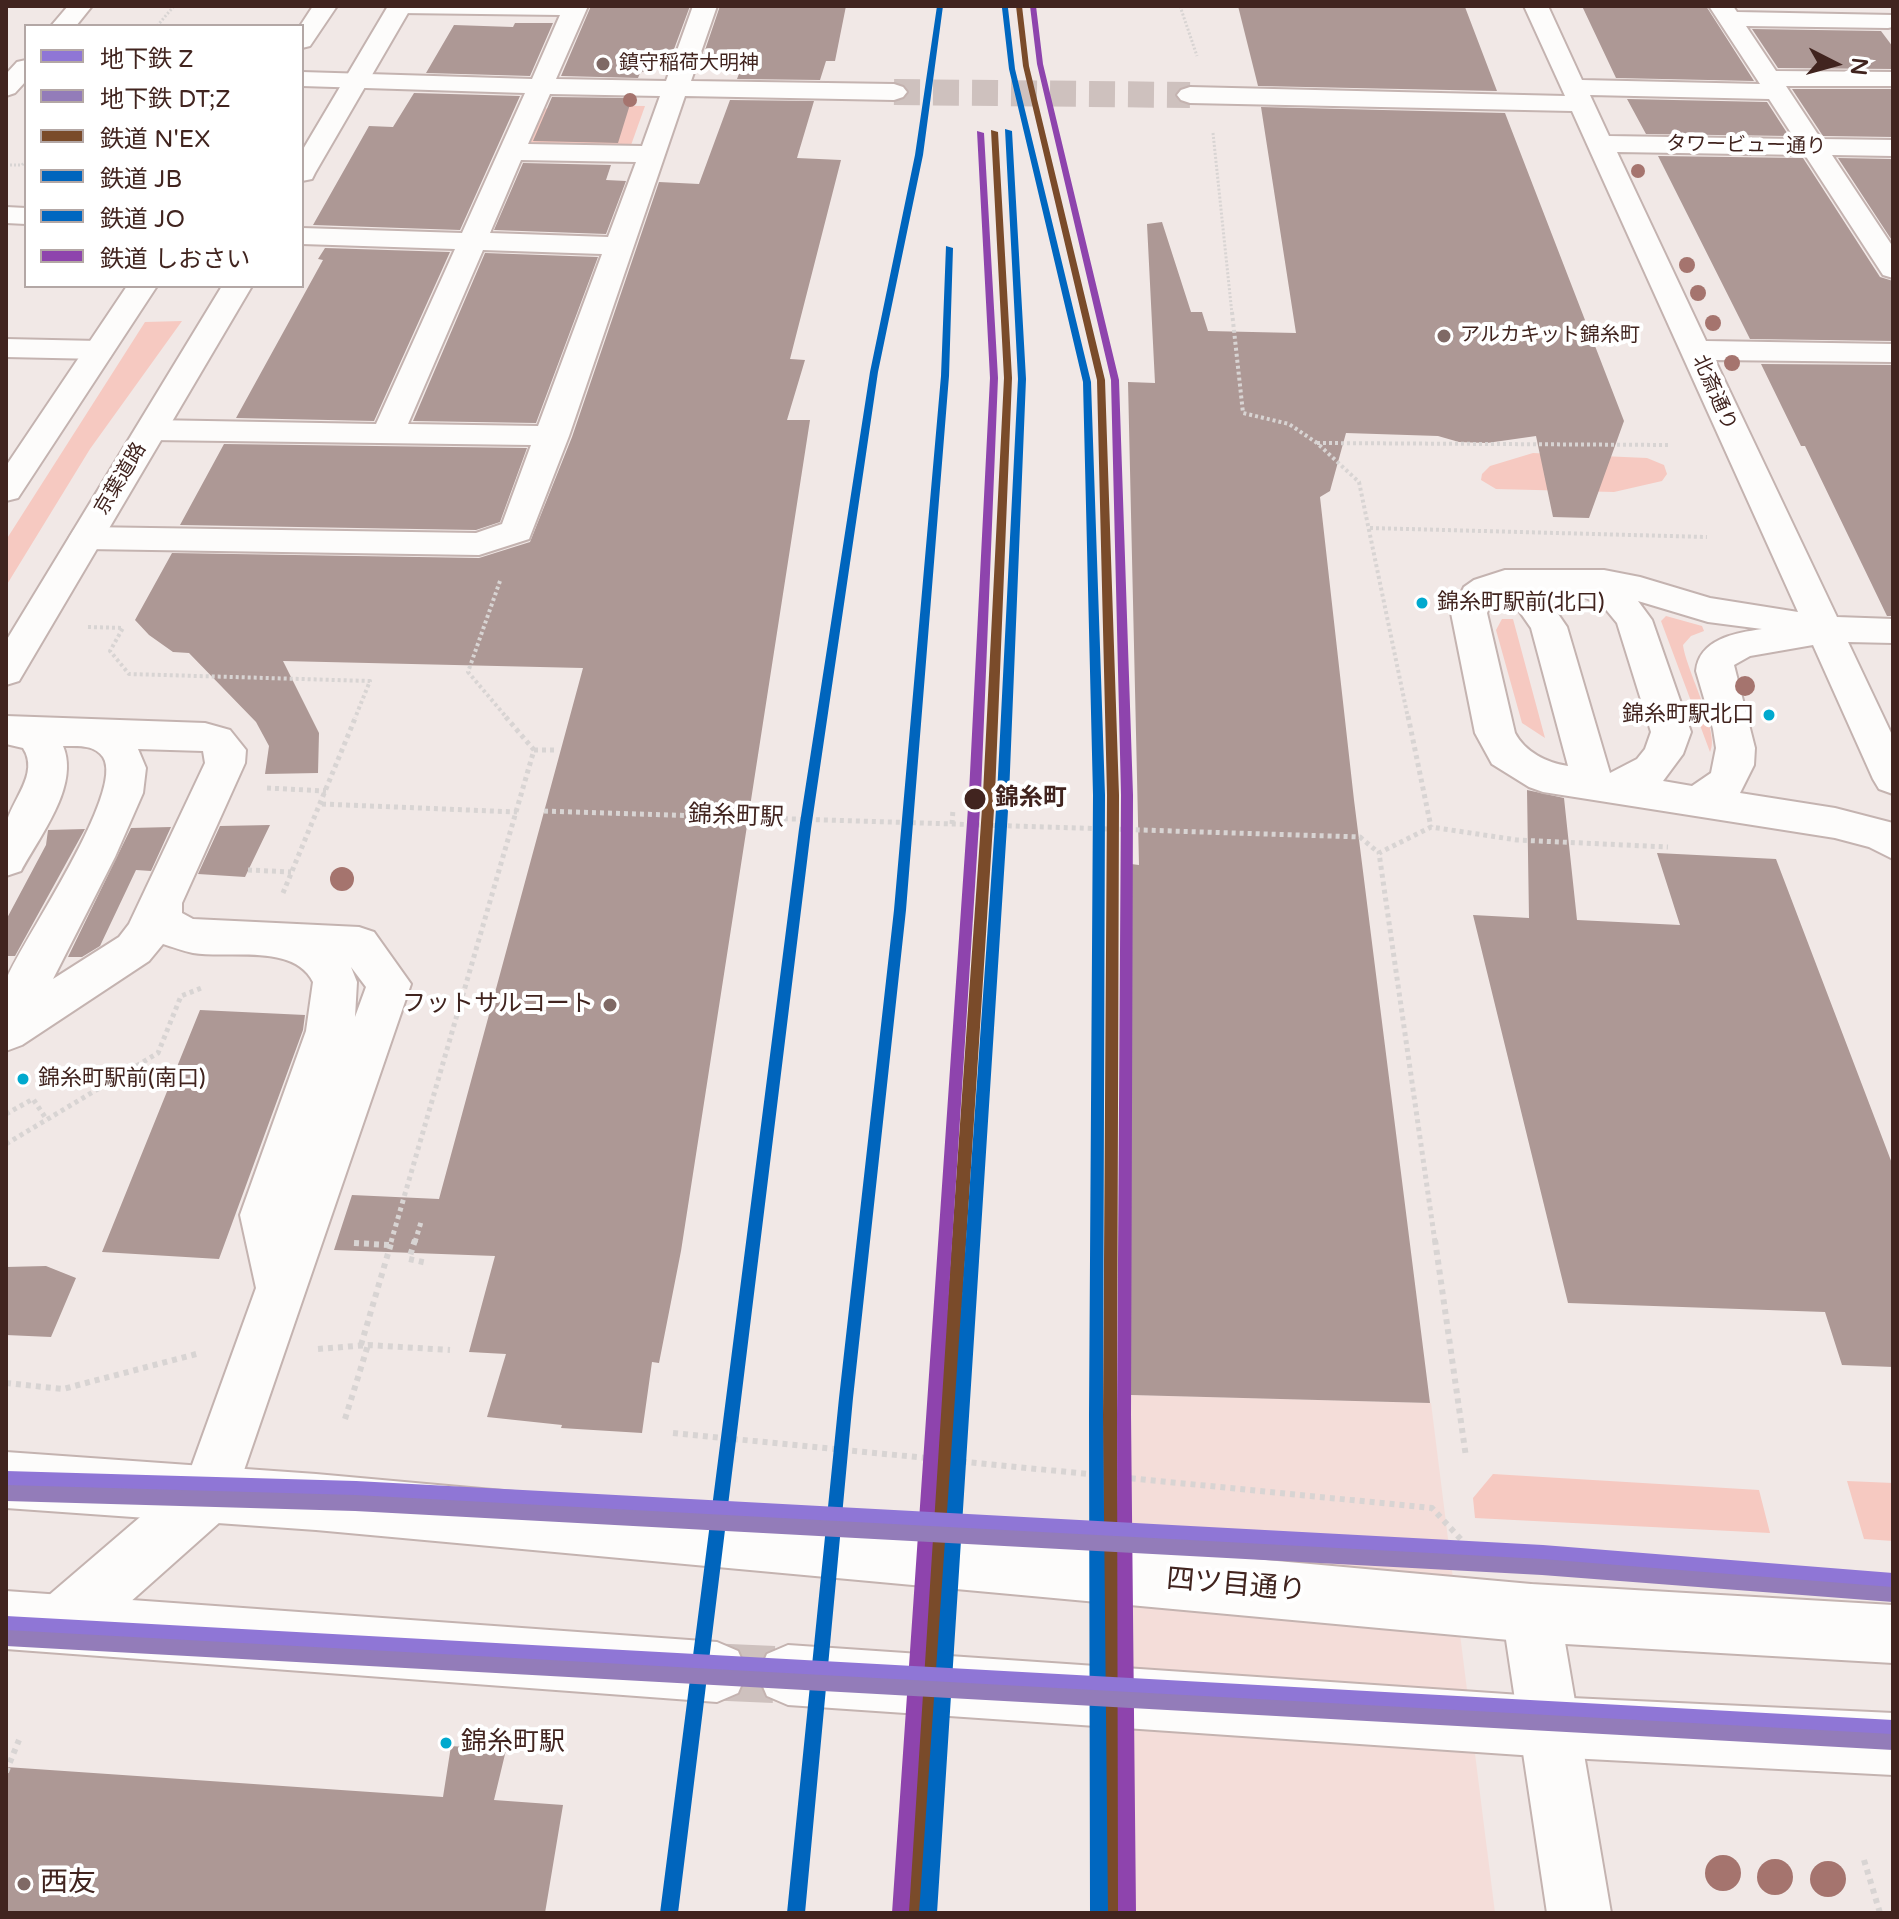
<!DOCTYPE html>
<meta charset="utf-8">
<style>
body{margin:0}
#map{position:relative;width:1899px;height:1919px;overflow:hidden;background:#f1e8e6;font-family:"Varela Round","Noto Sans JP",sans-serif}
canvas{display:block}
.frame{position:absolute;inset:0;border:8px solid #41241f;pointer-events:none}
.legend{position:absolute;left:24px;top:24px;width:280px;height:264px;box-sizing:border-box;background:#fff;border:2px solid #b3a7a5;margin:0;padding:10px 14px;list-style:none;font-size:24px;color:#41241f}
.legend li{display:flex;align-items:center;gap:16px;height:40px}
.legend b{width:40px;border:2px solid #b3a7a5}
.north{position:absolute;left:1795px;top:24px;width:80px;height:80px;-webkit-text-stroke:6px #fff;paint-order:stroke;rotate:96deg;font-size:22px;font-weight:700;line-height:32px;text-align:center;color:#41241f}
.north::after{content:'';display:block;margin:auto;width:28px;height:36px;background:#41241f;clip-path:polygon(50% 0,100% 100%,50% 72%,0 100%)}
</style>
<div id="map">
<canvas width="1899" height="1919"></canvas>
<div class="frame"></div>
<ul class="legend">
<li><b style="height:10px;background:#8f76d6"></b>地下鉄 Z</li>
<li><b style="height:10px;background:#937cb9"></b>地下鉄 DT;Z</li>
<li><b style="height:10px;background:#7a4b2a"></b>鉄道 N'EX</li>
<li><b style="height:10px;background:#0065bd"></b>鉄道 JB</li>
<li><b style="height:10px;background:#0067c0"></b>鉄道 JO</li>
<li><b style="height:10px;background:#8e44ad"></b>鉄道 しおさい</li>
</ul>
<div class="north">N</div>
</div>
<script>
const context = document.querySelector('canvas').getContext('2d');
context.lineJoin = 'round';
function fillPath(path, color) { context.fillStyle = color; context.fill(path, 'evenodd'); }
function trace(path, color, width, dash) { context.strokeStyle = color; context.lineWidth = width; context.lineCap = dash ? 'butt' : 'round'; context.setLineDash(dash || []); context.stroke(path); }
function drawText(font, color, halo, rows, align = 'center') {
  context.font = font + ' "Varela Round","Noto Sans JP",sans-serif'; context.lineWidth = 8; context.setLineDash([]); context.textBaseline = 'middle'; context.strokeStyle = halo; context.fillStyle = color; for (const [text, x, y, turn = 0] of rows) {
    context.save(); context.translate(x, y); context.rotate((+turn || 0) * Math.PI / 180); context.textAlign = isNaN(turn) ? turn : align; if (halo) context.strokeText(text, 0, 0); context.fillText(text, 0, 0); context.restore();
  }
}
fillPath(new Path2D(`
 M1131 1395 1431 1403 1495 1913H1124Z`), '#f4ddd9');
fillPath(new Path2D(`
 M560 105 645 106 630 148 528 146 544 109Z
 M182 321 90 449 6 586V540L145 322Z
 M1533 453 1647 458 1664 465 1667 474 1662 481 1614 492 1496 489 1481 480 1482 474 1490 466Z
 M1666 616 1702 626 1704 631 1691 636 1683 645C1686 670 1721 734 1710 752L1661 621Z
 M1502 619H1513L1545 738 1522 723 1496 630Z
 M1493 1474 1759 1490 1770 1533 1475 1518 1473 1498Z
 M1847 1481 1893 1483V1541L1864 1539Z`), '#f6c9c1');
fillPath(new Path2D(`
 M591 6H690L670 60 640 73 638 78 561 76Z
 M720 6H846L835 61H826L820 80 737 79 744 60 702 59Z
 M1238 6 1465 7 1497 91 1258 86Z
 M1582 6H1706L1754 81 1616 78Z
 M515 23H553L530 76 426 73 454 25 513 27Z
 M1752 29 1881 31 1893 47V69L1778 68Z
 M1792 89H1893V137L1823 136Z
 M414 93 520 96 460 230 313 225 369 126 393 127Z
 M552 97 632 98 618 143 533 141Z
 M1627 99 1767 102 1789 136 1646 134Z
 M730 100 814 101 797 158 841 160 790 359 805 360 787 420H810L681 1251 659 1363 652 1362 642 1433 561 1428 562 1425 487 1417 506 1354 469 1352 495 1256 334 1250 352 1195 439 1199 583 668 283 661 319 733 318 773 265 774 269 746 256 722 189 653 173 652 149 635 135 620 172 553 479 558 530 542 572 437 659 182 699 184Z
 M1261 107 1505 113 1624 421 1589 518 1553 517 1536 436 1487 443 1459 442 1438 436 1346 433 1330 491 1320 497 1354 800 1430 1403 1131 1395V864L1139 865 1128 382 1155 383 1147 224 1162 222 1191 312H1202L1208 331 1296 333Z
 M1658 156 1803 158 1880 277 1893 281V341L1750 339Z
 M1838 158 1893 159V242Z
 M523 163 611 165 606 180 626 181 606 234 494 230Z
 M325 248 450 252 374 421 236 418 323 260 318 259Z
 M485 253 598 257 536 423 413 421Z
 M1761 364 1893 365V616H1887L1805 446H1801Z
 M224 444 527 448 500 522 476 530 180 525Z
 M1527 790 1564 798 1577 920 1680 925 1657 853 1776 859 1893 1166V1367L1842 1365 1825 1312 1568 1303 1473 915 1529 918Z
 M270 825 245 877 198 874 220 826Z
 M171 827 151 871 136 870 100 946 82 957H68L131 828Z
 M85 829 15 956H6V920L46 845 48 830Z
 M200 1010 305 1015 303 1030 219 1259 102 1252Z
 M46 1266 76 1278 51 1337 6 1335V1267Z
 M451 1746 506 1750 494 1800 563 1805 545 1913H6V1767L443 1797Z`), '#ad9895');
trace(new Path2D(`
 M894 92 1190 95`), '#cec1be', 26, [26, 13]);
trace(new Path2D(`
 M717 1672 788 1675`), '#cec1be', 57, [57, 29]);
const minor = new Path2D(`
 M68 6H92L76 26H51Z
 M389 6H588L556 79 666 81 693 6H717L691 81 894 84 903 87 907 92 903 97 894 100 685 96 569 436 529 539 479 555 86 549 74 546 69 538 74 530 86 527 476 533 502 524 531 445 151 440 140 437 135 430 140 423 151 420 376 424 455 249 302 244V228L462 233 525 93 302 86V72L532 79 560 15 401 13 393 11ZM550 94 660 96 642 146 528 144ZM521 160 636 162 608 237 490 233ZM483 250 602 254 538 426 408 424Z
 M1524 6H1548L1582 80 1760 84 1709 6H1733L1737 12 1893 15V27L1888 28 1746 26 1776 71 1893 72V86H1786L1821 139 1893 140V156L1832 155 1893 247V278L1883 275 1805 155 1617 152 1706 341 1893 344V362L1715 360 1837 617 1893 619V643L1848 642 1893 737V794L1879 789 1873 779 1813 645 1750 656 1734 665 1755 748 1754 765 1740 793 1835 808 1893 823V859L1869 847 1835 838 1543 792 1529 787 1492 764 1475 733 1451 613 1464 587 1474 580 1505 570H1604L1640 577 1710 598 1798 612 1572 111 1190 103 1181 100 1177 95 1181 90 1190 87 1565 96ZM1590 95 1769 99 1795 139 1609 136ZM1543 592H1573L1603 606 1617 623 1651 732 1645 749 1637 759 1610 773 1567 627ZM1501 596 1515 605 1531 628 1568 766C1547 763 1525 752 1515 733L1487 613 1492 602ZM1638 601 1708 622 1762 629C1735 633 1699 639 1696 671L1713 729 1716 748 1711 773 1692 786 1663 781 1683 754 1691 732 1652 620Z
 M26 60V81L15 93 6 96V74L17 62Z
 M6 207 26 208V224L6 223Z
 M6 339 99 341 110 343 114 350 110 357 99 359 6 357Z
 M6 716 205 723 230 730 246 750 245 763 182 903V913L193 919 359 927 374 932 411 984 229 1514 83 1644 62 1652 41 1644 33 1623 41 1602 188 1476 256 1288 240 1215 306 1031 313 982C294 943 228 959 193 953 183 951 173 947 163 944L149 961 22 1045 6 1051C6 1033 1 993 7 978 23 939 126 791 103 757 94 744 77 746 63 746 80 786 39 837 21 871L6 876C6 860 3 840 6 825 11 800 40 774 23 748L6 744ZM138 749 203 751 205 763 129 924 119 937 53 979 115 857 143 793 146 768ZM351 967 366 987 355 1017 357 982Z
 M1531 1584 1552 1592 1560 1613 1611 1913H1547L1502 1613 1510 1592Z`);
const major = new Path2D(`
 M6 1452 316 1474 1531 1584 1893 1605V1663L1531 1642 316 1530 6 1508Z
 M6 1591 717 1642 738 1651 747 1672 738 1693 717 1702 6 1649Z
 M788 1645 1550 1697 1893 1713V1775L1550 1757 788 1705 767 1696 758 1675 767 1654Z`);
const highway = new Path2D(`
 M313 6H337L310 46 302 48 300 26Z
 M388 6H412L315 173 312 179 302 181V151Z
 M127 286H157L18 498 6 501V466Z
 M222 286H252L19 681 6 685V641Z`);
trace(minor, '#c4b3b0', 4);
trace(major, '#c4b3b0', 4);
trace(highway, '#c4b3b0', 4);
trace(new Path2D(`
 M1180 6 1197 56
 M157 26 174 6
 M1213 133 1232 314
 M6 165H22L26 161`), '#d8d4d3', 3, [2, 2]);
trace(new Path2D(`
 M1232 312 1243 413 1289 424 1317 443 1359 482 1408 718
 M1317 443 1670 445
 M1370 528 1707 537
 M500 581 468 672 507 718
 M88 627 123 628 110 651 129 674 370 681 355 718`), '#d8d4d3', 4, [3, 3]);
trace(new Path2D(`
 M1408 716 1431 827
 M534 750H555
 M267 788 326 791
 M322 804 517 812
 M544 811 1360 837 1379 853
 M952 824 953 809
 M248 870 291 872
 M283 893 356 716
 M6 1114 33 1099 47 1120
 M6 1144 158 1053 181 996 204 987
 M391 1242 534 750 505 716
 M415 1242 421 1222
 M1435 1242 1379 853 1431 827 1517 840 1668 847`), '#d8d4d3', 5, [4, 4]);
trace(new Path2D(`
 M415 1240 409 1259 427 1263
 M1435 1240 1466 1457
 M354 1243 389 1245
 M361 1345 392 1240
 M318 1349 368 1345 450 1350
 M6 1383 63 1389 200 1353
 M345 1419 368 1345
 M673 1433 1432 1508 1468 1547
 M6 1772 19 1740
 M1864 1860 1880 1913`), '#d8d4d3', 6, [5, 5]);
fillPath(minor, '#fdfcfb');
fillPath(major, '#fdfcfb');
fillPath(highway, '#fdfcfb');
fillPath(new Path2D(`
 M1016 6H1022L1029 66 1105 380 1119 795 1117 1414 1122 1913H1104L1103 1414 1107 795 1097 380 1023 66Z
 M991 130 998 132 1012 378 995 794 923 1913H905L983 794 1004 378Z`), '#7a4b2a');
fillPath(new Path2D(`
 M937 6H943L923 155 878 372 811 829 678 1913H660L799 829 870 372 915 155Z
 M946 246 953 248 949 376 906 910 853 1398 805 1913H787L839 1398 894 910 941 376Z`), '#0065bd');
fillPath(new Path2D(`
 M1005 6 1008 8 1015 69 1091 382 1105 795 1103 1414 1108 1913H1090L1089 1414 1093 795 1083 382 1009 69 1002 8Z
 M1005 129 1012 131 1026 379 1009 795 937 1913H919L997 795 1018 379Z`), '#0067c0');
fillPath(new Path2D(`
 M1030 6H1036L1043 64 1119 380 1133 795 1131 1414 1136 1913H1118L1117 1414 1121 795 1111 380 1037 64Z
 M977 131 984 133 998 378 981 793 909 1912 892 1913 969 793 990 378Z`), '#8e44ad');
fillPath(new Path2D(`
 M6 1471 356 1481 1543 1545 1893 1573V1589L1543 1561 356 1497 6 1487Z
 M6 1616 1893 1720V1736L6 1632Z`), '#8f76d6');
fillPath(new Path2D(`
 M6 1485 355 1495 1542 1559 1892 1587 1893 1602 1542 1575 355 1511 6 1501Z
 M6 1630 1892 1734 1893 1750 6 1646Z`), '#937cb9');
context.fillStyle = '#a5746e';
for (const [x, y, r] of [
 [630,100,7],
 [1638,171,7],
 [1687,265,8],
 [1698,293,8],
 [1713,323,8],
 [1732,363,8],
 [1745,686,10],
 [342,879,12],
 [1723,1873,18],
 [1775,1877,18],
 [1828,1879,18]
]) { context.beginPath(); context.arc(x, y, r, 0, 2 * Math.PI); context.fill(); }
for (const [x, y, r, color] of [
 [603,64,8,"#7f6965"],
 [1444,336,8,"#7f6965"],
 [1422,603,7,"#00a9ce"],
 [1769,715,7,"#00a9ce"],
 [975,799,12,"#41241f"],
 [610,1005,8,"#7f6965"],
 [23,1079,7,"#00a9ce"],
 [446,1743,7,"#00a9ce"],
 [24,1884,8,"#7f6965"]
]) { const dot = new Path2D(); dot.arc(x, y, r, 0, 2 * Math.PI); context.fillStyle = color; context.fill(dot); trace(dot, '#fff', 3); }
drawText('20px', '#41241f', '#fff', [
 ["鎮守稲荷大明神",619,64],
 ["アルカキット錦糸町",1460,336]
], 'left');
drawText('20px', '#41241f', '#fff', [
 ["タワービュー通り",1746,146,1],
 ["北斎通り",1714,393,66],
 ["京葉道路",121,479,-59]
]);
drawText('22px', '#41241f', '#fff', [
 ["錦糸町駅前(北口)",1437,603],
 ["錦糸町駅北口",1754,715,"right"],
 ["錦糸町駅前(南口)",38,1079]
], 'left');
drawText('bold 24px', '#41241f', '#fff', [
 ["錦糸町",995,799]
], 'left');
drawText('24px', '#41241f', '#fff', [
 ["錦糸町駅",736,817,2]
]);
drawText('24px', '#41241f', '#fff', [
 ["フットサルコート",594,1005]
], 'right');
drawText('26px', '#41241f', '#fff', [
 ["錦糸町駅",461,1743]
], 'left');
drawText('28px', '#41241f', '#fff', [
 ["四ツ目通り",1236,1586,5]
]);
drawText('28px', '#41241f', '#fff', [
 ["西友",40,1884]
], 'left');
</script>
